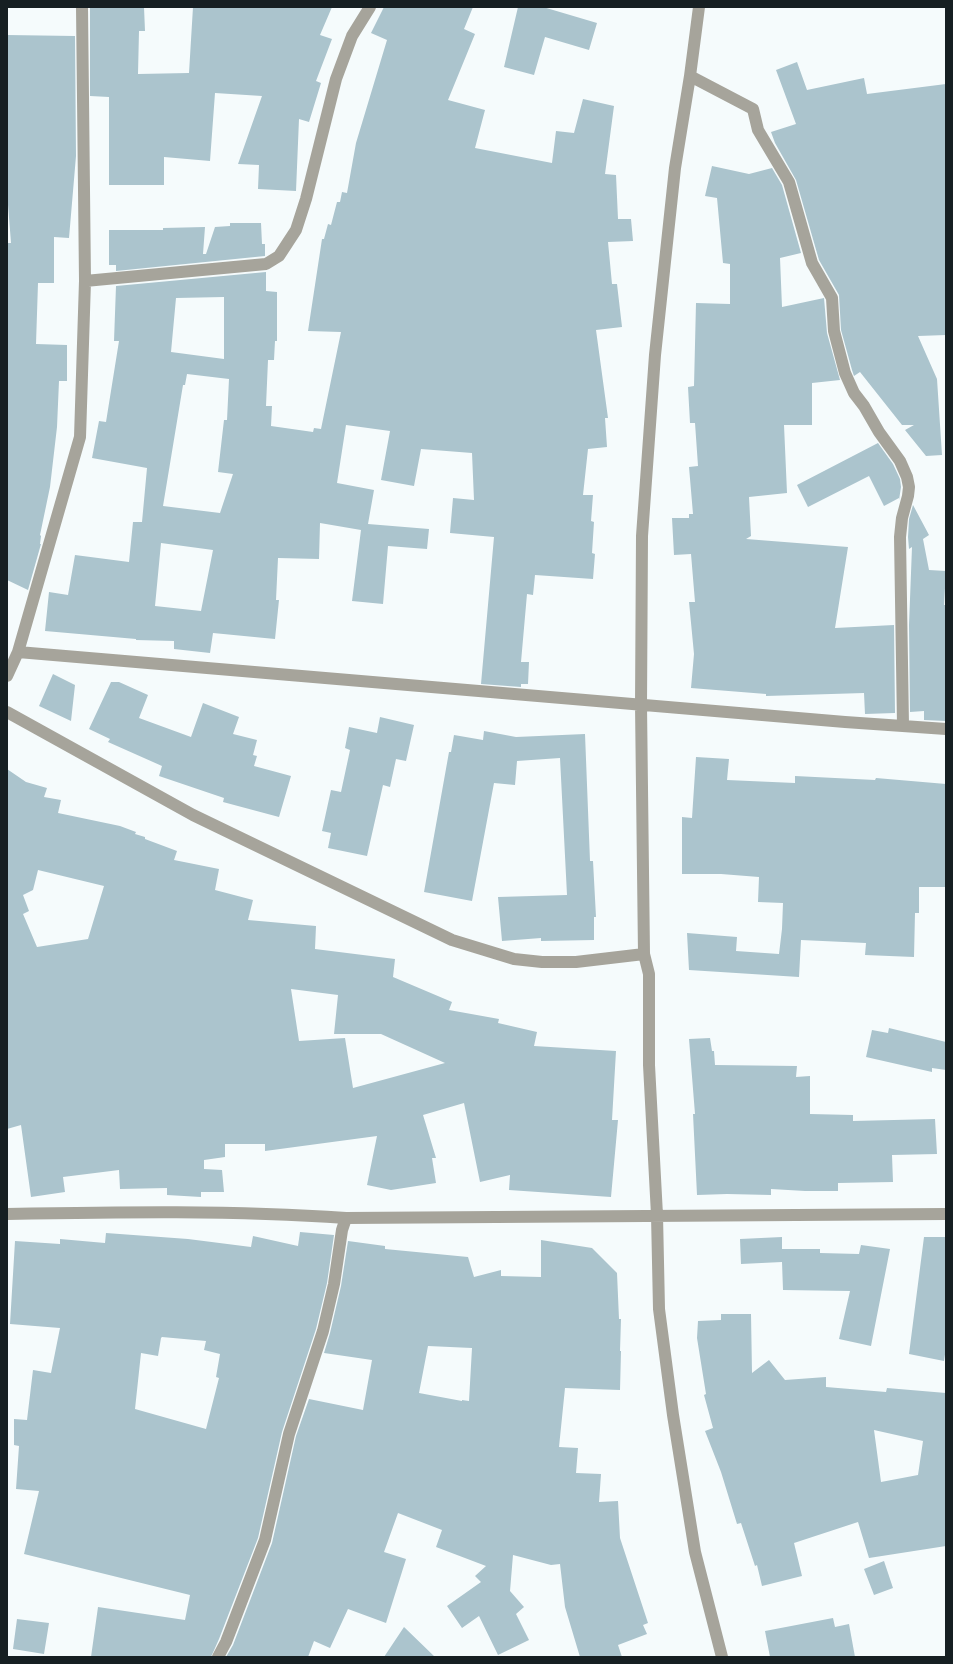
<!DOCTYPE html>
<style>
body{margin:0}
#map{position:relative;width:953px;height:1664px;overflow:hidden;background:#f5fbfc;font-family:Poppins,sans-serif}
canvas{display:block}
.frame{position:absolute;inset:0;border:8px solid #161f22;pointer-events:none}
</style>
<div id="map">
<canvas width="953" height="1664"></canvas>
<div class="frame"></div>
</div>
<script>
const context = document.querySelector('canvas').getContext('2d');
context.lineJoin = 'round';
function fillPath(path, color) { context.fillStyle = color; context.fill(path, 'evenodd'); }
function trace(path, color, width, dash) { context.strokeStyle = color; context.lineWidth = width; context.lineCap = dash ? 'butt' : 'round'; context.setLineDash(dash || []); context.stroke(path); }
fillPath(new Path2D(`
 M90 7H144L145 31H139L138 74 189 73 193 7H332L320 35 332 39 316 81 321 83 309 122 299 119 296 191 258 189 259 165 238 164 262 96 215 93 210 161 164 157V185H109V97L90 96Z
 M384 7H473L464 29 475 34 448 100 485 110 475 148 552 163 556 131 574 133 583 99 614 106 605 174 616 175 618 219H631L633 241 608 242 612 284H617L622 327 596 330 608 418H605L607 447 588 449 583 495H593L591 521 594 522 592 553 595 554 593 579 535 575 533 595 527 594 521 662H529L528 684H521V687L481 684 494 537 450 533 453 498 474 500 472 453 421 449 414 486 381 480 390 431 346 425 337 483 374 490 368 524 429 529 427 549 388 546 383 604 352 601 361 530 320 523 319 559 278 558 276 600H279L275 639 213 633 210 653 174 649V641L136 640V639L45 631 49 592 68 595 75 555 129 562 133 522H142L147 468 92 458 99 421 106 422 119 341H114L116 286 266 272V291L277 292V341H275L274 360H268L266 406H272L271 426 313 432 314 428 321 429 341 332 308 331 322 239H324L328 224 331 225 337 202H340L342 192 347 193 356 143 387 40 371 33ZM224 297V359L171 352 176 298ZM187 374 229 379 227 420H224L218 472 233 474 220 513 163 506 183 385H185ZM161 543 213 550 201 611 155 606Z
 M518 7H543L597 23 589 50 545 37 534 75 504 67Z
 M7 35 75 36 76 156 69 238 54 237V283H38L36 344 67 345V381H59L57 427 50 487 40 535 41 536 40 544H41L28 590 7 580V243H11L7 192Z
 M797 62 807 90 864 78 867 94 946 84V335L918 336 937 379 942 455 926 456 905 430 914 425H902L860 372 854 376 852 370 841 330 839 295 819 260 796 180 775 143 771 132 796 124 776 70Z
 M712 166 749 174 772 168 782 185 801 253 780 258 782 307 824 298 827 333 840 380 812 383V425H784L787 493 749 497 751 536 746 539 848 547 835 628 894 625 895 713 865 714 864 693 766 696V694L691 688 694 654 689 602H695L691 554 674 555 672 518H689V514H693L689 467 698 466 695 423H690L688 387 694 386 696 303 730 304V264L723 263 717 198 705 196Z
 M230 223H261L262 244H265V256L116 271V265H109V230H163V228L205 227 203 254H206L215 227 230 226Z
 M878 443 893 464 900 479 901 487 899 500V498L884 506 869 476 808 507 797 485Z
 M913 505 929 535 923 539 929 570 946 571 944 605H946V721L924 720V711L910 712 909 625 912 547 909 549 908 537 909 519Z
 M53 674 75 685 71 721 39 706Z
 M111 682H119L148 695 139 718 191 737 203 703 239 717 233 734 257 740 253 755 257 756 254 766 291 776 279 817 223 802 224 798 159 776 162 766 108 742 110 739 89 729Z
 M380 717 414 725 406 761 396 759 390 787 383 785 367 856 328 848 331 833 322 831 331 790 341 792 350 750 345 748 349 727 377 733Z
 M484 731 516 737 585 734 590 861H593L596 917H594V940L541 941V938L502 941 498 897 567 895 560 758 517 761 515 785 494 783 472 901 424 892 449 752H451L454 735 483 740Z
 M696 757 729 759 727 780 795 783V776L875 780 876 778 946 784V887H919V913H915L914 957 865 955 866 943 801 940 799 977 689 970 687 933 737 937 736 951 779 954 782 929 783 903 758 902 759 877 721 874H682V817L692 818Z
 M7 769 26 782 47 788 44 797 61 800 58 813 120 826 136 832 135 834 145 837V839L177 851 174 860 219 869 215 890 253 900 248 920 316 926 315 949 395 959 393 977 452 1002 449 1010 499 1019 498 1023 537 1032 534 1046 616 1051 612 1120H618L611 1197 509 1190 510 1175 480 1182 464 1103 423 1115 436 1158H432L436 1183 391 1190 367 1185 377 1136 265 1151V1144H225V1157L204 1160V1169L222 1170 224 1192H201V1197L167 1195V1188L120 1189 119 1170 63 1177 65 1192 31 1197 21 1125 7 1129ZM38 870 104 886 88 939 37 947 23 914 29 911 23 895 33 890ZM291 989 338 995 334 1034H381L445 1063 353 1088 345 1038 299 1041Z
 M889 1028 946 1042V1070L932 1068V1072L866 1057 872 1030 888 1033Z
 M710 1038 712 1051H714L715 1065 797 1066 796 1077 810 1076V1114L853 1115V1121L935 1119 937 1154 892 1155 893 1182 838 1183V1191H805L771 1189V1195L727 1194 697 1195 693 1114H695L689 1039Z
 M300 1232 334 1235 327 1283 316 1329 282 1432 258 1538 219 1639 211 1657H91L98 1607 185 1620 190 1595 24 1554 39 1491 16 1489 19 1446 14 1445V1419L27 1420 33 1370 51 1373 60 1328 10 1324 15 1241 60 1244V1239L105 1243 106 1233 188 1239 251 1247 253 1236 298 1246ZM162 1337 206 1341 204 1350 220 1354 216 1377 219 1378 206 1429 135 1409 141 1353 158 1356 161 1338Z
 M782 1237V1249H820V1253L859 1254 861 1245 890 1249 871 1346 839 1339 850 1291 783 1290 782 1262 741 1264 740 1239Z
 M924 1237H946V1348L944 1361 909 1354Z
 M541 1240 592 1248 617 1273 619 1319H621L620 1351H621L620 1390 565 1388 559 1447 578 1448 576 1473 601 1474 599 1502 618 1501 620 1538 648 1623 643 1625 647 1634 618 1645 622 1657H580L565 1607 560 1564 551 1565 513 1555 510 1591 524 1607 516 1614 529 1640 498 1655 479 1616 462 1628 447 1606 481 1582 475 1576 486 1566 436 1547 442 1530 398 1513 384 1552 406 1559 386 1623 348 1609 330 1648 314 1641 308 1657H226L233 1645 272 1543 296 1436 309 1399 363 1410 372 1360 324 1353 330 1333 341 1286 348 1241 385 1246V1249L468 1257 474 1277 501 1270V1276L541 1277ZM428 1346 472 1348 469 1401 462 1400V1401L419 1393Z
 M721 1314H751L752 1373 769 1360 785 1380 826 1377V1387L886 1392 887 1388 946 1393V1546L869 1558 858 1522 794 1543 802 1576 762 1586 757 1565 755 1566 741 1523 737 1524 721 1472 705 1431 713 1428 704 1395 706 1394 697 1338 698 1321 721 1320ZM874 1430 923 1441 918 1475 881 1482Z
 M884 1561 893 1588 874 1595 864 1569Z
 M833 1618 835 1627 849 1624 855 1657H770L765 1631Z
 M17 1619 49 1623 44 1654 13 1649Z
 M404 1627 435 1657H384Z`), '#abc4cd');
trace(new Path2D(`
 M699 7 690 76 675 168 655 355 642 536 641 705 644 954 649 974V1065L657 1215 659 1309 673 1415 695 1552 722 1657
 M690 76 753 109 758 130 789 182 812 263 832 298 834 331 845 373 854 393 864 406 879 432 900 461 907 477 909 487 908 496 902 518 900 537 903 725
 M85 281 266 264 279 256 296 230 306 199 336 79 352 36 370 7
 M18 652 845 722 946 729
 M7 676 18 652 80 437 85 281 82 7
 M7 712 193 815 452 940 514 959 542 962H576L644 954
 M7 1214C120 1212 233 1210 346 1218L946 1214
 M218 1657 226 1642 265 1540 289 1434 323 1331 334 1284 342 1230 346 1218`), '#a6a49b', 12);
</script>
